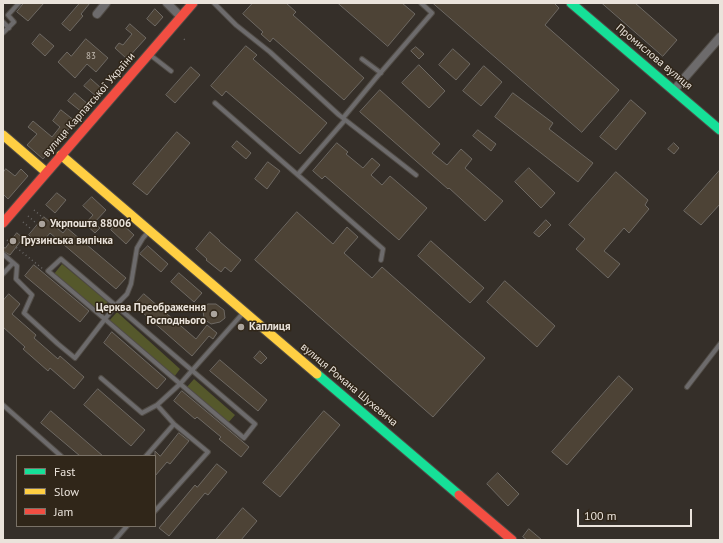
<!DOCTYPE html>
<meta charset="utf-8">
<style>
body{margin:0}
#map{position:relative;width:723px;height:543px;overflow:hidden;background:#352f29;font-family:"PT Sans",sans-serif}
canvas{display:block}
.frame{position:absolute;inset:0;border:4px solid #eae3db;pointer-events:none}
.legend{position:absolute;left:16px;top:455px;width:140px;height:72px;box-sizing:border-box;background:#302619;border:1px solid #7a7267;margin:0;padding:5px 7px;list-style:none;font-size:12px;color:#eae3db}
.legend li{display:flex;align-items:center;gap:8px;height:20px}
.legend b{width:20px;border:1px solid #7a7267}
.scale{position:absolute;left:577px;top:509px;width:115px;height:18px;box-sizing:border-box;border:2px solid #eae3db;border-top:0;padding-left:5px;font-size:12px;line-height:14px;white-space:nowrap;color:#eae3db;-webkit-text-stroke:3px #302619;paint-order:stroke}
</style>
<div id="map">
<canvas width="723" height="543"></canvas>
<div class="frame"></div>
<ul class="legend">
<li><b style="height:5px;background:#16e098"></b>Fast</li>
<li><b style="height:5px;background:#ffcf43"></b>Slow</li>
<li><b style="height:5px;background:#f24e42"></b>Jam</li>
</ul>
<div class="scale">100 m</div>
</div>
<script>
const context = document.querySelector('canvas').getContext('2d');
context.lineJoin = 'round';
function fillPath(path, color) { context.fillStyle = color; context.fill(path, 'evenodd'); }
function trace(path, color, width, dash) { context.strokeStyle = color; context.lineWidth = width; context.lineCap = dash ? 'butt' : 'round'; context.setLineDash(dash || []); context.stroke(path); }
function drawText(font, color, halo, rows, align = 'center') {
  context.font = font + ' "PT Sans",sans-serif'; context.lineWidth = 3; context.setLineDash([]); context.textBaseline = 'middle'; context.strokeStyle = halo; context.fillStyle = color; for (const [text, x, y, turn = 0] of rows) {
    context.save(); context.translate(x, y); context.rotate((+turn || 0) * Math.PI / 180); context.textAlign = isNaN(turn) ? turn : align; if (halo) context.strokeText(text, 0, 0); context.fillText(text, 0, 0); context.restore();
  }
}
fillPath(new Path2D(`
 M62 264 108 302 100 312 54 274Z
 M117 312 180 369 174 377 109 321Z
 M194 379 235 415 228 423 187 387Z`), '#55582b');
const building = new Path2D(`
 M24 3H44L28 21 17 12Z
 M80 3H90L81 14 83 16 70 31 62 24Z
 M253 3H286L296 12 293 15 364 78 344 100 273 38 270 42 261 34 263 32 243 14Z
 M338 3H402L415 14 388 46Z
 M433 3H554L559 8 545 25 619 90 582 132Z
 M602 3H635L677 40 663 56Z
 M155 9 163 17 155 26 147 19Z
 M130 24 146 38 127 59 115 48 119 43 123 45 132 34 126 29Z
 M40 34 54 46 45 56 32 44Z
 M86 39 108 58 96 72 87 64 75 78 58 62 67 52 71 56Z
 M246 46 257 55 253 59 327 123 300 154 226 91 222 96 211 86Z
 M416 47 424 54 419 59 411 51Z
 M453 49 470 64 456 80 439 65Z
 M419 65 445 91 429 108 402 83Z
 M484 66 502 82 481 106 463 91Z
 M191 67 200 75 175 103 166 95Z
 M91 79 102 89 96 96 84 86Z
 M380 90 440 144 432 153 447 165 461 149 472 159 465 168 503 201 485 221 449 188 448 189 360 112Z
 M75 93 89 105 83 113 68 101Z
 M513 93 553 123 549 129 593 163 578 182 495 117Z
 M631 100 646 113 616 150 600 137Z
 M61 110 75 121 61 139 43 159 27 145 37 134 28 127 33 121 52 137 60 127 53 121Z
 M478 130 496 144 491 151 473 136Z
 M177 132 190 143 147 195 133 184Z
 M237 141 251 153 246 159 232 147Z
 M337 143 348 152 346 154 363 168 372 158 380 165 371 175 382 185 390 176 427 208 399 240 325 176 322 179 313 171Z
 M674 143 679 148 674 154 668 149Z
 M268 162 280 171 267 189 255 179Z
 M529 168 555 193 541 208 515 182Z
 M6 169 15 176 21 169 28 176 8 199 3 194V173Z
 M720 170V204L701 225 684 211Z
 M616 172 648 200 645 205 649 209 629 233 624 228 604 251 620 264 608 278 576 249 585 239 569 225Z
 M57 193 66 200 55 213 46 205Z
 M92 197 106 210 94 223 100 228 95 233 85 224 93 215 83 206Z
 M297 212 333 244 347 227 358 237 344 253 372 278 382 267 485 358 433 417 255 260Z
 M44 217 63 233 67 228 126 278 116 289 50 233 40 245 29 235Z
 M546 220 551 225 539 237 534 233Z
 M119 221 134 235 126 244 111 230Z
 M210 232 220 241H219L241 260 231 272 225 267 221 272 206 260 207 259 196 249Z
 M17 233 23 238 10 255 3 251V247L5 248Z
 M431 241 484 288 470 303 418 256Z
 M148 246 168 264 161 272 140 254Z
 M34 265 89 311 80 322 25 276Z
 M179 273 202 293 194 302 171 282Z
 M505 281 555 326 537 347 487 302Z
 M9 294 20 304 12 314 36 335 34 338 58 359 60 356 84 377 74 389 50 368 48 371 23 349 25 347 3 327V301Z
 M144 294 196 339 207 325 217 333 213 339 209 336 192 356 134 305Z
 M208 304H216L224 310 225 318 220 322 211 324 204 319 203 310Z
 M112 332 166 379 157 389 104 343Z
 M260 351 267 358 261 364 254 358Z
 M220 360 267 400 258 411 210 371Z
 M619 376 633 389 567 465 552 452Z
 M98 389 145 430 131 446 84 405Z
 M182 391 249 447 241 457 219 439 221 437 197 417 195 419 174 401Z
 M51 411 103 456H80L41 423Z
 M324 411 340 425 280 497 263 483Z
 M179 433 189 441 170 464 167 462 155 476V451L160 456Z
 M217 464 227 472 208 495 205 493 169 536 159 528 195 485 197 487Z
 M498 473 519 494 508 506 487 484Z
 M243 508 257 521 241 540H216Z
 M529 529 542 540H527L523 537Z`);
fillPath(building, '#4d4336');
trace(building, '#6e6963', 1);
const lane = new Path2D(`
 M214 3 236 25 270 52 339 115 416 175
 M3 22 9 28
 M3 33 14 22 8 15 19 3
 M149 54 171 71
 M362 59 381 73
 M215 103 383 249 381 260
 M343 118 376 78 432 13 421 3
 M298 174 345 120
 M3 254 17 266 16 279 32 295 24 313 58 344 75 358 105 319 116 305 127 294 131 284 137 248 143 238 149 231
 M61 259 255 424 244 438C178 383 114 326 48 271Z
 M3 274 13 263
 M101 378 142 413 157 405 180 384 244 312
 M687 387 720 344
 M3 405 61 456
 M146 456 174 424
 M155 511 208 452 174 424 157 405
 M115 540 127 526`);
const street = new Path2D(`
 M167 3 181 17
 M97 14 106 3
 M674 90 720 37`);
const fast = new Path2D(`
 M571 3 720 130
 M317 374 459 495`);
const slow = new Path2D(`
 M3 135 46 172
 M61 155 317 374`);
const jam = new Path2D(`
 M3 223 193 3
 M459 495 512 540`);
trace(lane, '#514c46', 6);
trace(street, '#514c46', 10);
trace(fast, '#514c46', 11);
trace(slow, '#514c46', 11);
trace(jam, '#514c46', 11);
trace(new Path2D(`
 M184 39 185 40
 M34 210 41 216
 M28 216 36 223
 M23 222 30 228
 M7 240 43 269`), '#6b6968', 1.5, [1, 3]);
trace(lane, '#6d6b6c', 4);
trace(street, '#6d6b6c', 8);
trace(fast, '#16e098', 9);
trace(slow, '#ffcf43', 9);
trace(jam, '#f24e42', 9);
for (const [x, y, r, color] of [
 [42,224,4,"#aba49d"],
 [13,241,4,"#aba49d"],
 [214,314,4,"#aba49d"],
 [241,327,4,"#aba49d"]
]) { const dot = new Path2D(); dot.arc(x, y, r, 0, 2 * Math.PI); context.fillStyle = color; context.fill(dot); trace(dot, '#302619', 1.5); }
drawText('9px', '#c3bbb2', null, [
 ["83",91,56]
]);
drawText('11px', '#eae3db', '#302619', [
 ["Промислова вулиця",654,57,40],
 ["вулиця Карпатської України",89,105,-49],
 ["вулиця Романа Шухевича",349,385,40]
]);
drawText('bold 11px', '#eae3db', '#302619', [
 ["Укрпошта 88006",50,224],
 ["Грузинська випічка",21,241],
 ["Церква Преображення",206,308,"right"],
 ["Господнього",206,321,"right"],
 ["Каплиця",249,327]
], 'left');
</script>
